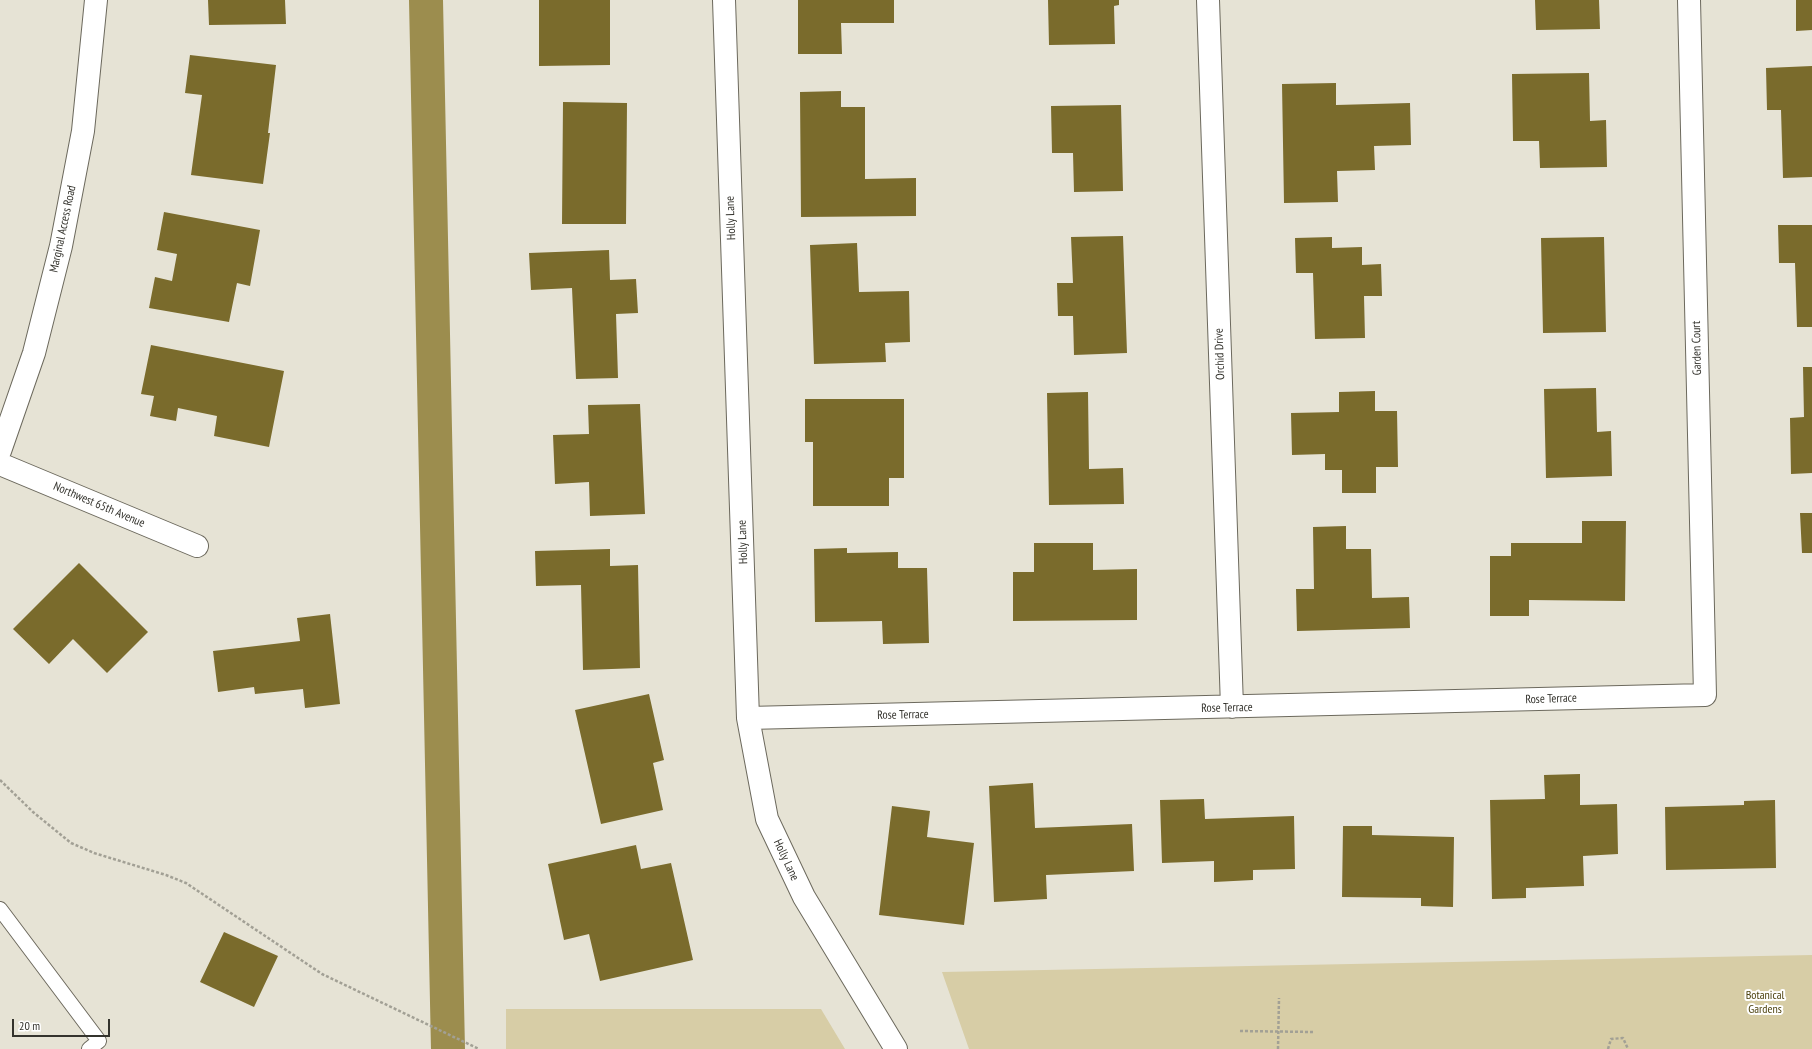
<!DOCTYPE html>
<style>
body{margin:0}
#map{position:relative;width:1812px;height:1049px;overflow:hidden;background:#e6e3d5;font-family:"PT Sans Narrow",sans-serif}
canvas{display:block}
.scale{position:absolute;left:12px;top:1019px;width:98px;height:18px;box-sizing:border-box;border:2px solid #34332d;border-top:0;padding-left:5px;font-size:12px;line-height:14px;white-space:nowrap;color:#34332d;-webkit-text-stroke:3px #fff;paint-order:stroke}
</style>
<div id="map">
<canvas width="1812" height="1049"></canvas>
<div class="scale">20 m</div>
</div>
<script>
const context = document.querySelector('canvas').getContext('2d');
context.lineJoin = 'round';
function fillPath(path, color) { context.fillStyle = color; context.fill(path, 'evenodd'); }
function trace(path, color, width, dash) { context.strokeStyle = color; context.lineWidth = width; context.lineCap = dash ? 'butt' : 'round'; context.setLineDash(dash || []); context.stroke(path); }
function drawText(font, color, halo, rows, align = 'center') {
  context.font = font + ' "PT Sans Narrow",sans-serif'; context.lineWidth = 4; context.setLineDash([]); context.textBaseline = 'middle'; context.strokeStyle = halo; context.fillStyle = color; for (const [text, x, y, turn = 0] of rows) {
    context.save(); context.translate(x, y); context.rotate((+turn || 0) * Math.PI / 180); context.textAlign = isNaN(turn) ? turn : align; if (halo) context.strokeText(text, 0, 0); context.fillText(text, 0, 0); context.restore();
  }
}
fillPath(new Path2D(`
 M1812 955V1049H969L942 972Z
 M506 1009H821L845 1049H506Z`), '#d7cda6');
trace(new Path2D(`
 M426 0 448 1049`), '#9c8d4e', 34);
fillPath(new Path2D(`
 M208 0H285L286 24 209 25Z
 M539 0H610V65L539 66Z
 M798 0H894V23H841L842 54H798Z
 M1048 0H1119V5L1114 6 1115 44 1049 45Z
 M1535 0H1599L1600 29 1536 30Z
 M1796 0H1812V30L1796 31Z
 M190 55 276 65 268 133H270L263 184 191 175 202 95 185 93Z
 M1812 66V177L1783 178 1781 110H1767L1766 68Z
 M1589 73 1590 121 1606 120 1607 167 1540 168 1539 141H1513L1512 74Z
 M1336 83V105L1410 103 1411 145 1374 146 1375 170 1337 171 1338 202 1284 203 1282 84Z
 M841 91V107H865V179L916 178V216L801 217 800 92Z
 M563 102 627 103 626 224H562Z
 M1121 105 1123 191 1074 192 1073 153H1052L1051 106Z
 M164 212 260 230 250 286 237 283 229 322 149 308 155 277 172 281 177 254 157 250Z
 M1778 225H1812V327H1797L1795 263H1779Z
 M1123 236 1127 353 1074 355 1073 316H1058L1057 283H1073L1071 237Z
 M1332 237V248L1362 247V265L1381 264 1382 296H1364L1365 338 1315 339 1313 273H1296L1295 238Z
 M1604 237 1606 332 1543 333 1541 238Z
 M857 243 859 292 909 291 910 342 885 343 886 362 814 364 810 245Z
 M609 250 610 280 636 279 638 313 616 314 618 378 576 379 572 288 531 290 529 253Z
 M151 345 284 371 269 447 214 436 217 416 178 408 176 421 150 416 154 396 141 394Z
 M1803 367H1812V473L1791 474 1790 418 1804 417Z
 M1596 388 1597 432 1611 431 1612 476 1546 478 1544 389Z
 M1375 391V411H1397L1398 467H1376V493H1342V470H1325V454L1292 455 1291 413 1339 412V392Z
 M1088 392 1089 469 1123 468 1124 504 1049 505 1047 393Z
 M805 399H904V478H889V506H813V442H805Z
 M640 404 645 514 590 516 589 482 555 484 553 435 589 434 588 405Z
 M1800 513H1812V553H1802Z
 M1582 521H1626L1625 601 1529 600V616H1490V556H1511V543H1582Z
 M1346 526V549H1371L1372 598 1409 597 1410 628 1297 631 1296 589H1314L1313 527Z
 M1034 543H1093V570L1137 569V620L1013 621V572H1034Z
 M847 548V553L898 552V568H927L929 643 883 644 882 621 815 622 814 549Z
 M610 549V566L638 565 640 668 583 670 581 585 536 586 535 551Z
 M79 563 148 632 107 673 73 639 49 664 13 629Z
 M330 614 340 704 305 708 303 689 255 694 254 687 218 692 213 651 300 641 297 618Z
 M649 694 664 760 653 763 663 810 601 824 575 710Z
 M1580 774V805L1617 804 1618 854 1583 856 1584 886 1526 888V898L1492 899 1490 800 1545 799 1544 775Z
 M1033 783 1035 828 1132 824 1134 871 1046 875 1047 899 994 902 989 786Z
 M1204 799 1205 819 1294 816 1295 869 1253 870V880L1214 882V861L1162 863 1160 800Z
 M1775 800 1776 868 1666 870 1665 807 1744 805V801Z
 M892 806 930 811 927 837 974 843 964 925 879 915Z
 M1343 826H1372V835L1454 837 1453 907 1421 906V898L1342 897Z
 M636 845 641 869 671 863 693 960 600 981 589 934 564 940 548 864Z
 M224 932 278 956 254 1007 200 982Z`), '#7a6b2c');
const service = new Path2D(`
 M0 909 99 1041 89 1049`);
const minor = new Path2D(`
 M724 0 748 718 767 819 804 897 896 1049
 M1208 0 1232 707
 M0 451 34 353 61 246 83 131 96 0
 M0 464 197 546
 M748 718 1705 695 1689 0`);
trace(service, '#6c695d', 16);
trace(minor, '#6c695d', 24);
trace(new Path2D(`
 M0 780 33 812 71 843 94 853 166 875 186 883 322 974 479 1049
 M1240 1031 1314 1032
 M1278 1049 1279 998
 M1608 1049 1611 1039 1623 1038 1628 1049`), '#a2a095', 2.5, [3, 2]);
trace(service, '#fff', 14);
trace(minor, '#fff', 22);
drawText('12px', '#34332d', '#fff', [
 ["Holly Lane",731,218,-92],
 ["Marginal Access Road",63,229,-78],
 ["Garden Court",1697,348,-91],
 ["Orchid Drive",1220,354,-92],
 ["Northwest 65th Avenue",99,505,23],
 ["Holly Lane",743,542,-92],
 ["Rose Terrace",1551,699,-2],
 ["Rose Terrace",1227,708,-1],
 ["Rose Terrace",903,715,-1],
 ["Holly Lane",786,860,65]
]);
drawText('12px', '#4e4310', '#fff', [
 ["Botanical",1765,996],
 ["Gardens",1765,1010]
]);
</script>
